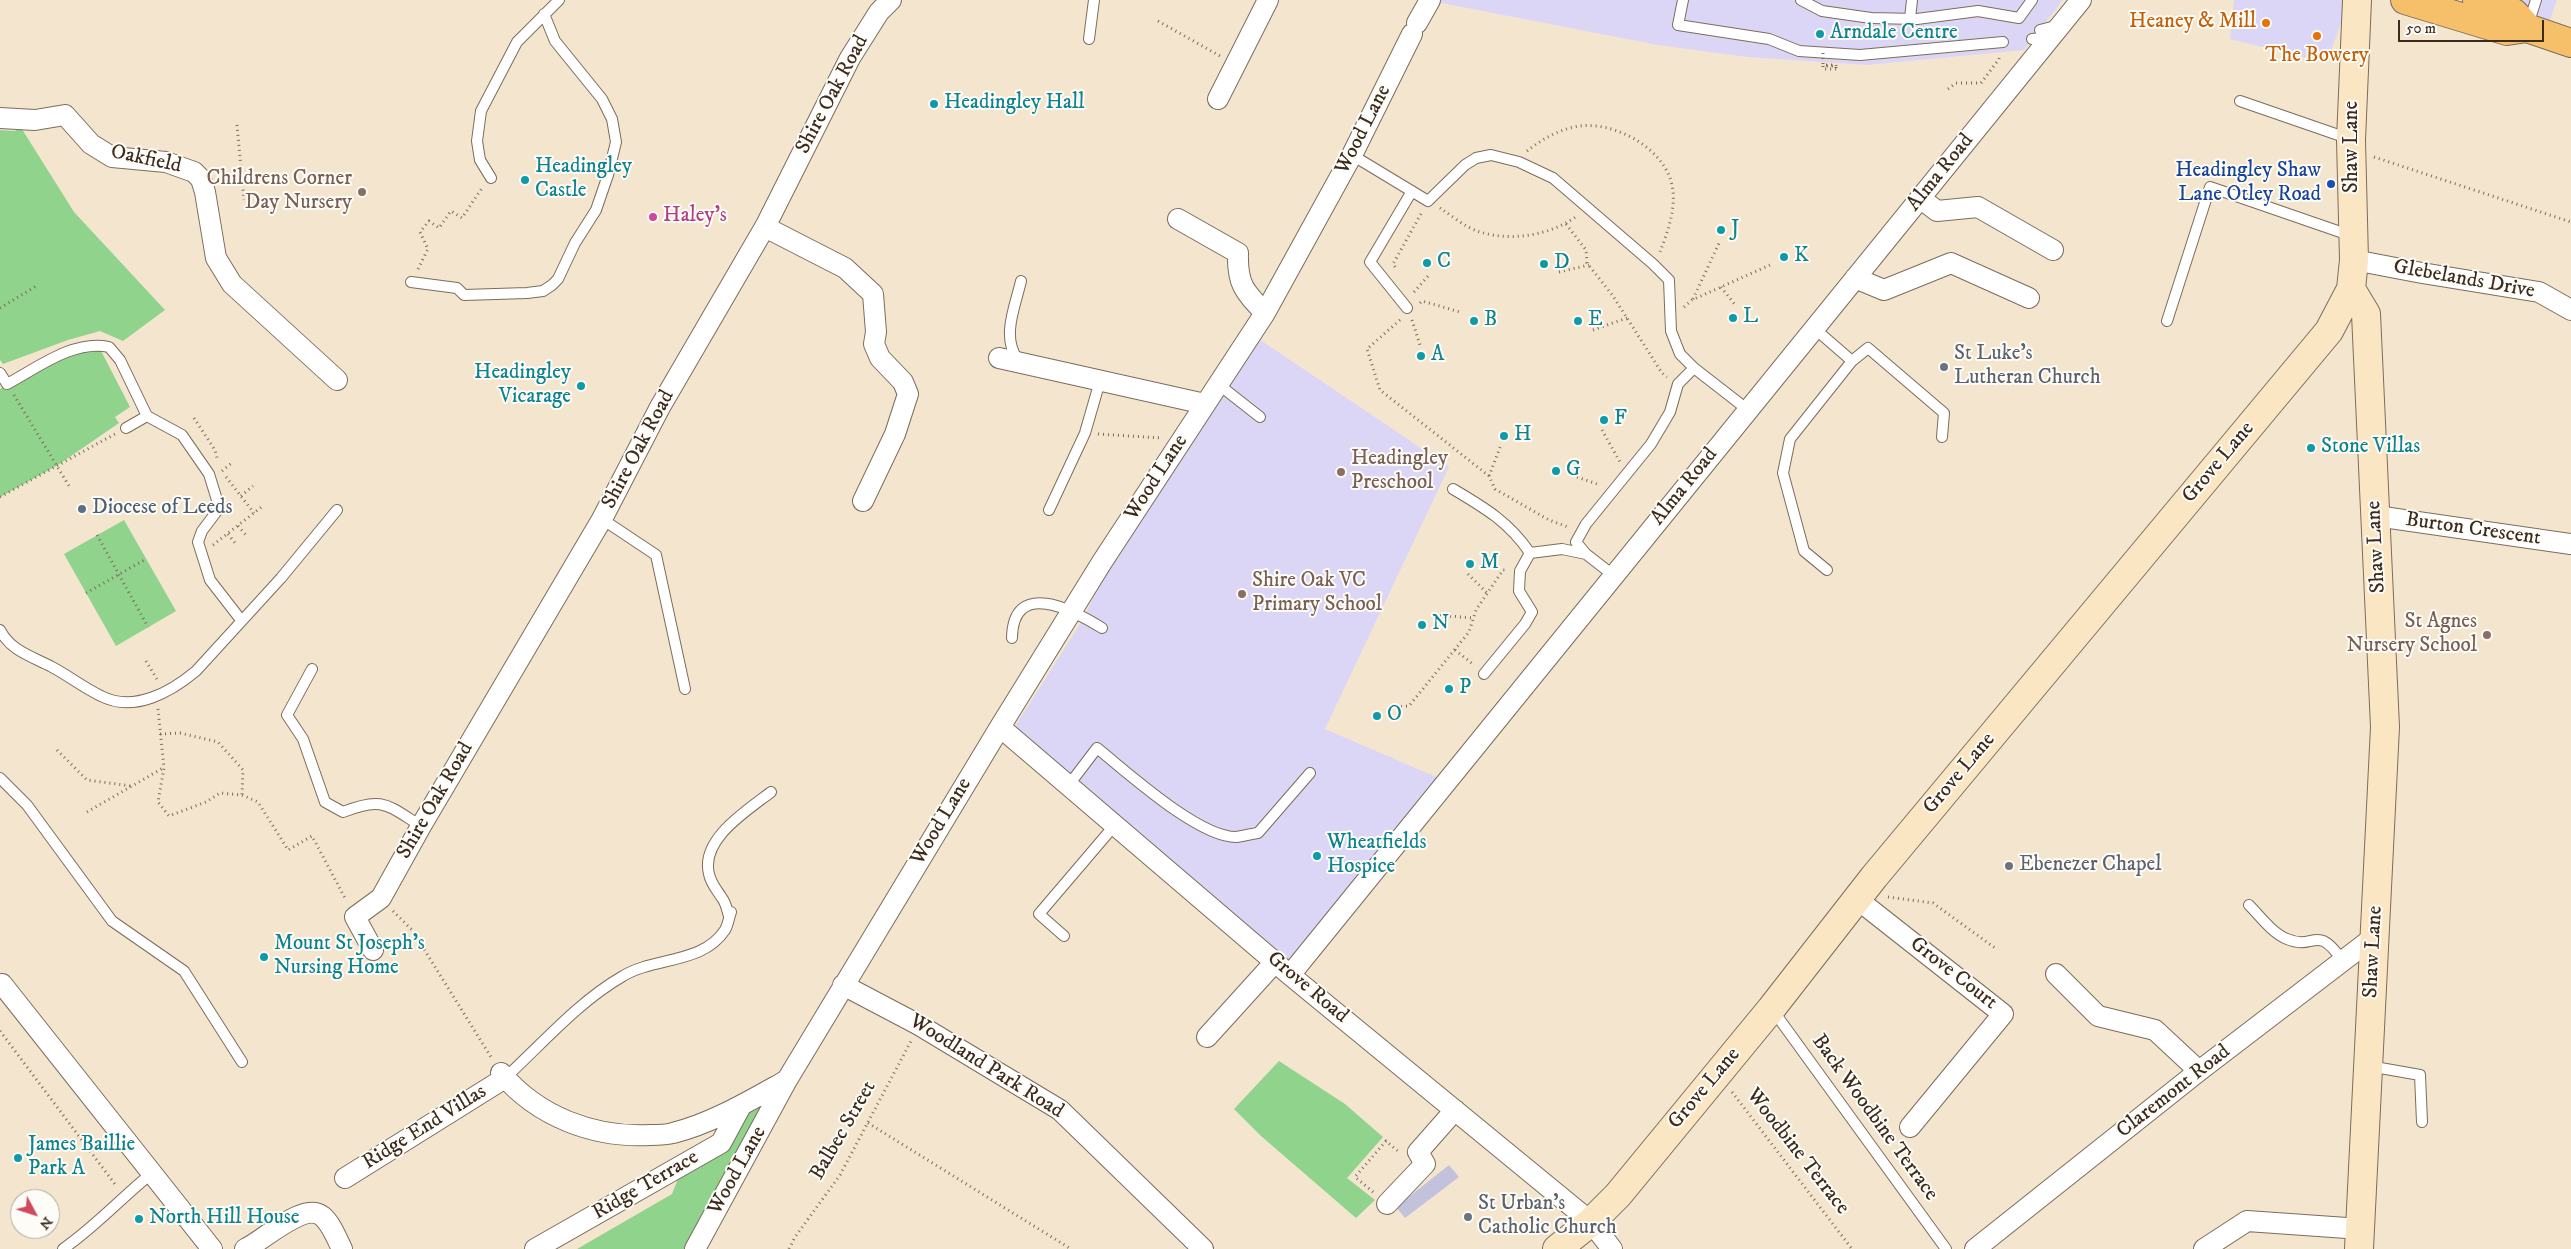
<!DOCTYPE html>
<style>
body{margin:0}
#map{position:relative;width:2571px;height:1249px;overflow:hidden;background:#f4e6ce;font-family:"IM FELL DW Pica",serif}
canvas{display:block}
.north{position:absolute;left:10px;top:1189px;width:50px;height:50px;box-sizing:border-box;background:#fdfcf7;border:1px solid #afa8a0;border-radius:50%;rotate:130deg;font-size:14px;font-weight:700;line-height:20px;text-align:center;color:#3b2a1e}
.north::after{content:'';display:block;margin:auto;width:18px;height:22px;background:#d1495b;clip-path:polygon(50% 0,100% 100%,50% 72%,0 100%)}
.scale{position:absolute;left:2398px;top:20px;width:146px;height:22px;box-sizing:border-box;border:2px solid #3b2a1e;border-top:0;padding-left:6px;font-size:15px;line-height:18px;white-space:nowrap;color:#3b2a1e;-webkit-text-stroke:4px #fdfcf7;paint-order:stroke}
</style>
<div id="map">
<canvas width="2571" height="1249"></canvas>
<div class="north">N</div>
<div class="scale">50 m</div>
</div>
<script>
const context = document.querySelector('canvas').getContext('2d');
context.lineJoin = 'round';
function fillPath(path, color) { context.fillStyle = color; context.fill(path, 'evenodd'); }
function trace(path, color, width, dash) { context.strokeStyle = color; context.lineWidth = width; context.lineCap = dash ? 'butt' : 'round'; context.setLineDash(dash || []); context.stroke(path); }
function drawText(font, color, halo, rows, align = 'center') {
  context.font = font + ' "IM FELL DW Pica",serif'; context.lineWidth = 4; context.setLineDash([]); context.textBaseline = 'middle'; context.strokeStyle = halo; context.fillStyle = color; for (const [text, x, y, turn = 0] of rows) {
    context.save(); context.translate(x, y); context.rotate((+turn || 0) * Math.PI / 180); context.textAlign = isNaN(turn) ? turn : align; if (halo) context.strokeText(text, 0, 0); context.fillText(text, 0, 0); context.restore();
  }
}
fillPath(new Path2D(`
 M1426 0H2063L2024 50 1867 65 1747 57 1658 45Z
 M2234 0H2349L2327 63 2230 39Z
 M2461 0H2557L2550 20Z
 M1259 339 1449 467 1325 729 1441 779 1289 962 1014 728 1080 624 1111 563Z`), '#dcd6f6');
fillPath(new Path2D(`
 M1449 1165 1459 1177 1405 1218 1396 1207Z`), '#c2c2dc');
fillPath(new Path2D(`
 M20 126 74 212 165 310 123 341 100 331 68 340 3 364 0 360V130L15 131Z
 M98 345 130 407 115 417 119 423 58 465 0 497V389L58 356Z
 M124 520 176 611 116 646 64 554Z
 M1279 1061 1345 1104 1383 1137 1347 1178 1375 1200 1356 1218 1261 1136 1234 1109Z
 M763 1106 701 1216 687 1249H577L672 1194 678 1179 720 1153 748 1114Z`), '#8fd38c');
const service = new Path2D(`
 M1683 0 1678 25 1769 39 1799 51 1860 55 2003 42
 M1801 0 1822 11 1871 18 1917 19 1978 11 2019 18 2032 0
 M1910 19 1912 0
 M2528 25 2536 0
 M2040 30 2059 25
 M1089 39 1094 0
 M2032 39 2050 37
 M2240 101 2350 139
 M1352 155 1428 201 1465 165 1476 158 1491 155 1519 162 1553 178 1653 264 1669 280 1671 331 1680 354 1694 368
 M491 178 480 160 477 141 481 111 517 42 559 0
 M411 282 457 288 464 295 527 293 543 291 552 285 558 279 575 243 596 210 608 175 616 142 612 119 602 99 555 41 544 14
 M1407 308 1370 262 1412 191
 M2167 321 2210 187 2352 236
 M1814 328 1852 361 1790 439 1783 473 1804 551 1827 570
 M1018 360C1001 337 1015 307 1021 281
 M1852 361 1868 348 1944 413 1942 437
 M0 373 7 384C37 368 74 339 109 347L120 360 147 416
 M1218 384 1260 417
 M147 416 182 435 209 474 217 500V511L202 531 198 542 210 580 241 620
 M126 428 147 416
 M1453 489C1485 508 1509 522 1530 553L1562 549 1586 554
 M1049 510 1085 433 1100 381
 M602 519 656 555 685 689
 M1613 575 1586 554 1576 542 1586 524 1651 444 1670 412 1678 384 1694 368 1748 410
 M0 630C11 651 31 656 52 667 69 676 84 688 101 696 134 713 171 692 196 671L281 578 337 510
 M1012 638C1013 578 1073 610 1102 628
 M312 669 287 715 303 739 325 802 343 812C383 796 387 805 421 826
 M1484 674 1525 624 1532 612 1519 591 1520 571 1530 553
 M0 778 27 805 112 921 184 971 242 1062
 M1068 786 1097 748C1127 772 1198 837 1236 837 1243 836 1251 834 1258 833L1310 773
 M2249 905C2260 916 2272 933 2287 939 2316 951 2315 922 2343 961
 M729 916C727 910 726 903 722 898 717 890 711 884 709 874 700 839 748 810 771 792
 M1064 936 1039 914 1114 826
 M1772 1009 1946 1249
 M2369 1066 2420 1075 2422 1122
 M505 1078C543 1043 578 1002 623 976 654 957 703 964 725 930 728 925 729 917 731 912
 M63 1249C95 1227 121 1198 152 1173`);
const minor = new Path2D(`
 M1417 23 1430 0
 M1218 99 1268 0
 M0 118 35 120 65 115 91 144 112 157 166 162 194 172 201 179 205 192 216 258 232 284 337 380
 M1920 198 1937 211 1978 207 2053 250
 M1178 219 1238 253C1237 284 1244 291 1265 313
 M765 227 845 268 873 294 876 332 874 344 880 358 903 382 908 394 895 434 863 501
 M2354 260 2422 273 2539 292 2571 310
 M1855 278 1884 290 1951 263 2029 298
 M999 358 1205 404
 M2376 516 2571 544
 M1000 727 1290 975 1591 1222 1612 1249
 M1857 899 2003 1014 1910 1127
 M373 950 355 917 381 898 421 826 602 519 660 407 766 225 850 58 879 12 891 0
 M2056 974 2098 1016 2155 1030 2199 1071
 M1290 975 2081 0
 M2 984 212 1249
 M843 985 919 1025 1060 1110 1203 1249
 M1207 1037 1275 962
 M501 1073C538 1117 594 1138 650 1135 658 1135 666 1135 673 1133 713 1123 751 1100 787 1080
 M345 1178 505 1078
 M1387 1204 1425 1164 1418 1152 1455 1110
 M245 1249C263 1241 304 1201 322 1216 331 1223 337 1239 342 1249
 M535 1249 721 1143 741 1106
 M695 1249 787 1080 1000 727 1102 562 1265 313 1352 155 1412 34
 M1975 1249 2199 1071 2374 937
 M2204 1249 2247 1221 2361 1229`);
const secondary = new Path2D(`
 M2357 0 2351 140 2354 260 2351 289 2366 314 2385 727 2359 1249
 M1557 1249 1591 1222 1618 1195 1771 1009 1874 877 2329 331 2351 289`);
const trunk = new Path2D(`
 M2405 0 2507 31 2527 28 2571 43
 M2477 0 2514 13 2525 25`);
trace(service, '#7c6c5c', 12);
trace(minor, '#7c6c5c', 22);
trace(secondary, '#7c6c5c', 30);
trace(trunk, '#7c6c5c', 30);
trace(new Path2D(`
 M1158 21 1220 56
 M1948 89 1956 83H1981L1999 59 2000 55
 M237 125 244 200
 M1527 151C1541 140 1556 131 1574 127 1610 119 1660 145 1671 181 1678 204 1668 231 1660 252
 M2374 157 2571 222
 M1440 208C1452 216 1466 228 1480 232 1512 242 1551 235 1577 216
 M1566 224 1586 250 1587 263 1613 296 1662 373 1667 377
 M1395 267 1393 264 1422 212
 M418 269 428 249 420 232 429 221 439 228 451 211 462 218 482 188
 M1559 272 1589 265
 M1721 287 1736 306
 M1414 292 1429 275
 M1693 299 1720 241
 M1420 303 1422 301 1460 312
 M1684 307 1692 300 1770 265
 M0 308 38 285
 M1400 320 1367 349 1380 390 1489 476 1495 489 1549 520 1568 527
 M1412 320 1420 345
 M1593 330 1627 318
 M14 395 69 486
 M194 418 215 450 217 458
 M1602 430 1620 462
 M1098 434 1161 438
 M222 471 233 462
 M1489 476 1501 445
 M226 477 254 513
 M1577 477 1600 485
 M241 496 253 486
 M0 497 115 434
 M238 526 246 535
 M228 534 235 543
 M97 535 148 627
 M213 545 264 505
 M1468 574 1488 594
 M86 593 146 559
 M1435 615 1474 618
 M1455 650 1474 665
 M146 661 158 681
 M1391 707 1409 706 1469 632 1476 610 1503 570H1507
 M158 709 164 768 158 802 169 816 206 802 220 793 242 795 258 802 288 850 312 836 346 900
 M160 734 180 733 218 742 243 770 242 795
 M57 750 87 780 131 786
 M87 812 163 768
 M1888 897 1933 903 1995 948
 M393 911 412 930 491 1057
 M0 1031 117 1187
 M1732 1092 1852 1249
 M868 1123 1071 1249
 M1373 1192 1355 1177 1386 1141 1399 1152
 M789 1249 795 1237 840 1175 911 1041`), '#7c6c5c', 3, [1, 4]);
trace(service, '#fff', 10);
trace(minor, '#fff', 20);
trace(secondary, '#fbe6c4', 28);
trace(trunk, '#f6c06b', 28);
trace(new Path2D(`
 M1823 53V65H1836L1837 69H1823V66H1836V68`), '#7c6c5c', 3, [1, 4]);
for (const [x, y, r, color] of [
 [2266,23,5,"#e8710a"],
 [1820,34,5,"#0f9aa8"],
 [2317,36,5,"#e8710a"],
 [934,104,5,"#0f9aa8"],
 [525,180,5,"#0f9aa8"],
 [2331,184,5,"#1a4fb4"],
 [362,192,5,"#8d6e63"],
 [653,217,5,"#d1479c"],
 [1721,230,5,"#0f9aa8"],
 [1784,257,5,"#0f9aa8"],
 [1427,263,5,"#0f9aa8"],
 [1544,264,5,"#0f9aa8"],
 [1733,318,5,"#0f9aa8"],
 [1474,321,5,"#0f9aa8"],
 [1578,321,5,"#0f9aa8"],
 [1421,356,5,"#0f9aa8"],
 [1944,367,5,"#6b7280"],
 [581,386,5,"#0f9aa8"],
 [1604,420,5,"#0f9aa8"],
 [1504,436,5,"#0f9aa8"],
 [2311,448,5,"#0f9aa8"],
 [1556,471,5,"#0f9aa8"],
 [1341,472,5,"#8d6e63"],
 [82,509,5,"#5c6f8a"],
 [1470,564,5,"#0f9aa8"],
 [1242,594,5,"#8d6e63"],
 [1422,625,5,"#0f9aa8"],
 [2487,635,5,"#8d6e63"],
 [1449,689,5,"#0f9aa8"],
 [1377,716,5,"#0f9aa8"],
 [1317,856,5,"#0f9aa8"],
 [2009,866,5,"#6b7280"],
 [264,957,5,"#0f9aa8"],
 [18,1158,5,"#0f9aa8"],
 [1468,1217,5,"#6b7280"],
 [139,1219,5,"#0f9aa8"]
]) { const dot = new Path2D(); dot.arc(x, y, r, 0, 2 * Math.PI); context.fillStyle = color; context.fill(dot); trace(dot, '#fdfcf7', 2); }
drawText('21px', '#c56008', '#fdfcf7', [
 ["Heaney & Mill",2256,23],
 ["The Bowery",2317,57,"center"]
], 'right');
drawText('21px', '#0d838f', '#fdfcf7', [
 ["Arndale Centre",1830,34],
 ["Headingley Hall",944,104],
 ["Headingley",535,168],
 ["Castle",535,192],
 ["J",1731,230],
 ["K",1794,257],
 ["C",1437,263],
 ["D",1554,264],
 ["L",1743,318],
 ["B",1484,321],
 ["E",1588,321],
 ["A",1431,356],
 ["Headingley",571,374,"right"],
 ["Vicarage",571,398,"right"],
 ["F",1614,420],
 ["H",1514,436],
 ["Stone Villas",2321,448],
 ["G",1566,471],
 ["M",1480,564],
 ["N",1432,625],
 ["P",1459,689],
 ["O",1387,716],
 ["Wheatfields",1327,844],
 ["Hospice",1327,868],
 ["Mount St Joseph's",274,945],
 ["Nursing Home",274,969],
 ["James Baillie",28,1146],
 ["Park A",28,1170],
 ["North Hill House",149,1219]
], 'left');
drawText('21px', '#3b2a1e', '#fdfcf7', [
 ["Shire Oak Road",833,95,-62],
 ["Wood Lane",1364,130,-63],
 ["Shaw Lane",2353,147,-90],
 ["Oakfield",146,160,12],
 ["Alma Road",1941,173,-51],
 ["Glebelands Drive",2464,280,10],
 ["Shire Oak Road",639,450,-62],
 ["Grove Lane",2219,463,-50],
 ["Wood Lane",1157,478,-57],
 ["Alma Road",1685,487,-51],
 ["Burton Crescent",2473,530,8],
 ["Shaw Lane",2377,547,-93],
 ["Grove Lane",1960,774,-50],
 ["Shire Oak Road",436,801,-60],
 ["Wood Lane",942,822,-59],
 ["Shaw Lane",2374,952,-87],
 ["Grove Court",1953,974,38],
 ["Grove Road",1307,988,40],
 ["Woodland Park Road",986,1067,32],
 ["Grove Lane",1705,1089,-50],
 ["Claremont Road",2174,1092,-38],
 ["Back Woodbine Terrace",1874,1118,54],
 ["Ridge End Villas",425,1128,-32],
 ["Balbec Street",844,1131,-60],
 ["Woodbine Terrace",1797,1152,52],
 ["Wood Lane",738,1171,-61],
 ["Ridge Terrace",646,1186,-30]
]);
drawText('21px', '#164399', '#fdfcf7', [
 ["Headingley Shaw",2321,172],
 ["Lane Otley Road",2321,196]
], 'right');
drawText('21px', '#785e54', '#fdfcf7', [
 ["Childrens Corner",352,180],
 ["Day Nursery",352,204],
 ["Headingley",1351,460,"left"],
 ["Preschool",1351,484,"left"],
 ["Shire Oak VC",1252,582,"left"],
 ["Primary School",1252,606,"left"],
 ["St Agnes",2477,623],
 ["Nursery School",2477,647]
], 'right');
drawText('21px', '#b23c85', '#fdfcf7', [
 ["Haley's",663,217]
], 'left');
drawText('21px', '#5b616d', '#fdfcf7', [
 ["St Luke's",1954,355],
 ["Lutheran Church",1954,379],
 ["Ebenezer Chapel",2019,866],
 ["St Urban's",1478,1205],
 ["Catholic Church",1478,1229]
], 'left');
drawText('21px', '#4e5e75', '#fdfcf7', [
 ["Diocese of Leeds",92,509]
], 'left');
</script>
